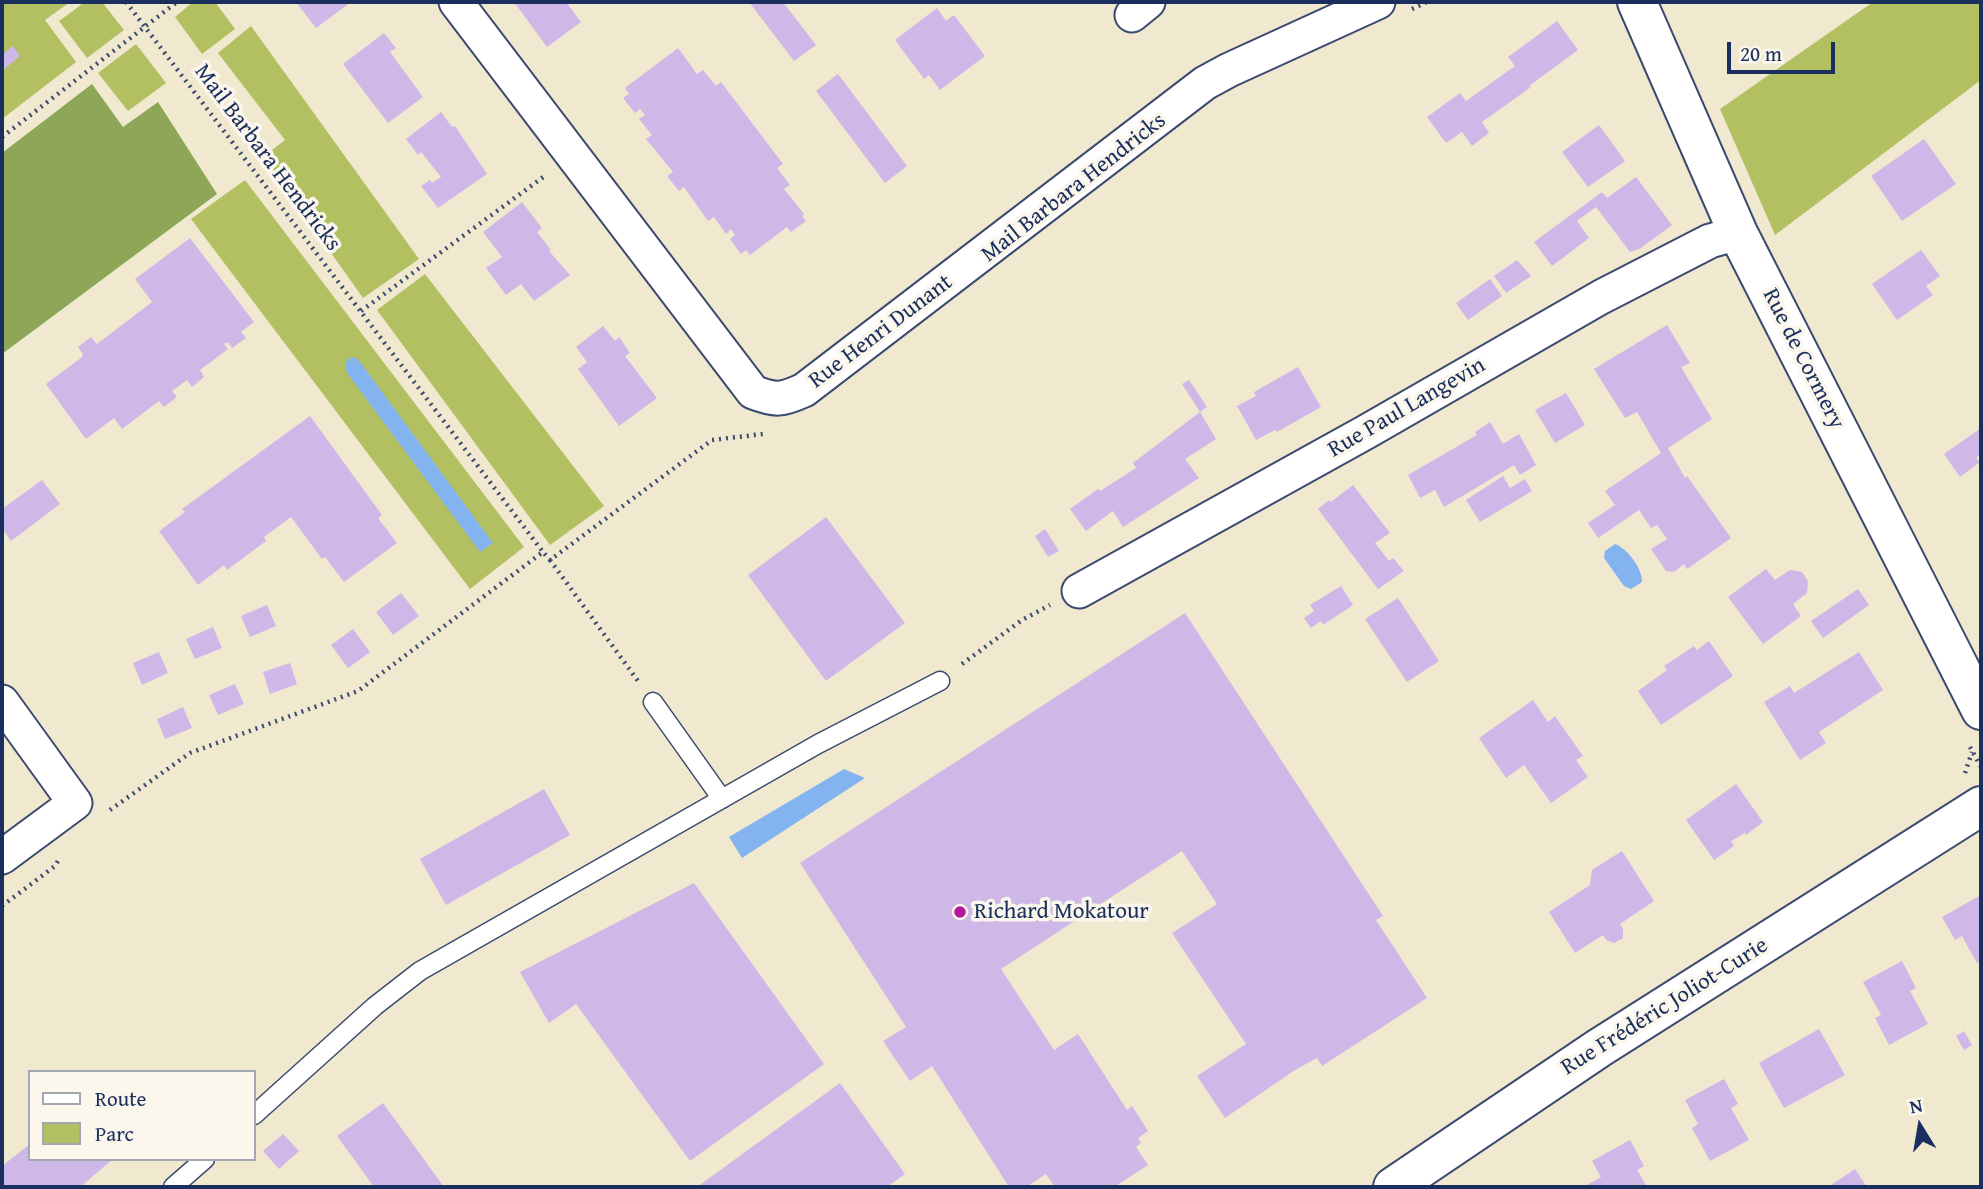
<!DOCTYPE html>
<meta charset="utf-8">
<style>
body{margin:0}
#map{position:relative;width:1983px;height:1189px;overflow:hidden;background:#f0e9cf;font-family:"Gentium Book Plus",serif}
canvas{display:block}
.frame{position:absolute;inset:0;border:4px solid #1b2f5e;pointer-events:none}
.legend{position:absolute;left:28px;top:1070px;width:228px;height:91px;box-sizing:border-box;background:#fbf7ec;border:2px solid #a1a7b3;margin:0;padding:9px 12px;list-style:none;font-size:21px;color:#1b2f5e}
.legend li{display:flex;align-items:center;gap:14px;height:35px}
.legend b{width:35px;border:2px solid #a1a7b3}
.north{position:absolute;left:1885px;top:1091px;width:70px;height:70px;-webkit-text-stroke:5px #fbf7ec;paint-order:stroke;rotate:349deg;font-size:19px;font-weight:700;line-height:28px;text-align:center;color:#1b2f5e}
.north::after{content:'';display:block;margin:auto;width:24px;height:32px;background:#1b2f5e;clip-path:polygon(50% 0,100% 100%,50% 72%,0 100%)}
.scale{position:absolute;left:1727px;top:42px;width:108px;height:32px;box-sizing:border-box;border:4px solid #1b2f5e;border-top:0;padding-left:9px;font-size:21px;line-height:24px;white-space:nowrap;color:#1b2f5e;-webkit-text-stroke:5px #fbf7ec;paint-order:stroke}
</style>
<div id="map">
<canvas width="1983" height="1189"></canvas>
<div class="frame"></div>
<ul class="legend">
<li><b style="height:9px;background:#fff"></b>Route</li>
<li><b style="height:19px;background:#b2c062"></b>Parc</li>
</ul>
<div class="north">N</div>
<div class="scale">20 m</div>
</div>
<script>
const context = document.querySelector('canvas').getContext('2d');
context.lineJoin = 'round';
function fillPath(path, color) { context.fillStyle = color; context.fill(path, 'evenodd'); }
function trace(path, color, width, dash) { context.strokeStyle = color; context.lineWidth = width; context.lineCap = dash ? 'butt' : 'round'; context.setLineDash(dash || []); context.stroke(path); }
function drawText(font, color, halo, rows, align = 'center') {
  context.font = font + ' "Gentium Book Plus",serif'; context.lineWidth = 7; context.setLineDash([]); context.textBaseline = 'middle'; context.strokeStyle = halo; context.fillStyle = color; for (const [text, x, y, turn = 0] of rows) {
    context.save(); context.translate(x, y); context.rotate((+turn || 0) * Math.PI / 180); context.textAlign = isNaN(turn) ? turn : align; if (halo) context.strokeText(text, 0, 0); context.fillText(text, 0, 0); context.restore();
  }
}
fillPath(new Path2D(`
 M2 2H70L45 20 76 62 2 119Z
 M85 2H102L124 30 87 58 59 21Z
 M193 2H215L235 29 202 54 175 17Z
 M1873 2H1981V80L1775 235 1720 109Z
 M251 26 419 259 363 298 263 157 285 140 218 53Z
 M136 44 166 83 128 111 98 73Z
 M245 180 524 547 470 589 191 219Z
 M425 274 604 506 550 545 377 310Z`), '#b2c062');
fillPath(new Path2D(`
 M92 84 123 127 158 102 217 194 2 354V153Z`), '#8da658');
fillPath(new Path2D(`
 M354 357 360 362 493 543 480 552 347 373 345 365 348 359Z
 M1615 544C1627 548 1643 569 1642 582L1631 589 1624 586 1604 558 1605 551Z
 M844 769 865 778 742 858 729 837Z`), '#84b4ef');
fillPath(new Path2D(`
 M296 2H351L316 28Z
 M514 2H566L581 22 547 47Z
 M749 2H783L816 45 794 61Z
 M937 8 946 21 954 15 985 56 940 90 929 75 924 79 895 40Z
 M1557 21 1578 50 1529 86 1531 87 1482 122 1489 133 1472 146 1462 132 1446 143 1427 117 1460 93 1466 101 1515 66 1508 57Z
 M384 33 396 48 390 52 423 97 388 123 343 64Z
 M13 46 20 56 2 71V55Z
 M678 48 697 74 703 70 716 86 721 82 783 164 777 168 790 185 784 189 804 214 802 216 806 221 791 232 787 227 750 255 746 250 741 254 730 239 735 235 731 229 726 234 714 217 708 221 684 187 679 191 667 176 673 172 646 139 652 135 639 119 645 115 640 109 635 113 623 98 629 94 625 88Z
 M838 74 907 166 885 183 816 91Z
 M441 112 452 127 455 126 487 174 438 208 421 186 430 180 432 183 441 177 421 152 418 155 406 139Z
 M1599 125 1625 161 1588 187 1562 152Z
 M1924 139 1956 184 1902 221 1871 176Z
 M1636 177 1672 225 1641 248 1630 252 1596 207 1577 221 1589 238 1552 266 1534 242 1602 192 1607 198Z
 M522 202 542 228 537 232 551 250 549 251 570 275 534 301 521 284 506 295 486 268 502 257 483 232Z
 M190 238 254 322 241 332 246 338 232 348 228 342 224 344 228 349 200 370 204 377 192 387 187 380 172 391 177 397 164 407 159 401 122 429 114 418 86 439 46 384 82 357 83 354 78 347 91 337 97 344 152 302 135 279Z
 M1921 250 1940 276 1926 286 1933 295 1897 320 1872 284Z
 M1517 260 1531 276 1506 293 1494 276Z
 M1490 279 1502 296 1468 320 1456 303Z
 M1667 325 1690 363 1681 367 1712 419 1668 448 1685 478 1687 476 1731 538 1687 569 1684 564 1674 572 1666 571 1651 549 1667 539 1657 525 1651 528 1639 510 1598 538 1588 523 1615 505 1605 491 1661 453 1637 412 1625 418 1594 369Z
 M603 326 615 341 619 337 630 353 625 356 657 398 619 426 578 369 587 362 576 347Z
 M1298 367 1321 407 1277 432 1275 430 1256 440 1237 406 1256 396 1254 392Z
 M1189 380 1207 407 1200 412 1182 384Z
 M1566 393 1585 425 1555 443 1535 410Z
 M1200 412 1216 439 1185 459 1199 478 1123 527 1113 511 1086 531 1070 509 1098 489 1100 491 1136 468 1133 463Z
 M310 416 382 515 378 518 397 543 344 582 325 557 322 559 291 517 264 537 266 541 227 570 224 565 198 585 159 531 185 512 182 509Z
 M1490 422 1503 444 1519 434 1536 465 1520 475 1514 465 1444 507 1435 490 1420 498 1408 475 1477 435 1475 432Z
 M1981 428V454L1976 458 1980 462 1960 477 1944 454Z
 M1503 476 1510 488 1525 479 1532 491 1480 522 1466 500Z
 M42 480 60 504 11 541 2 528V509Z
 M1353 485 1390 533 1375 543 1389 561 1393 558 1404 571 1378 589 1318 509 1329 500 1331 502Z
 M826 517 905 623 826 681 748 575Z
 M1045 529 1059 551 1048 557 1035 536Z
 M1766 569 1775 580 1790 570 1802 572 1808 581 1807 593 1793 604 1801 616 1763 644 1728 597Z
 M1341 586 1353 605 1323 625 1321 621 1311 628 1304 618 1314 611 1310 605Z
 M1858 589 1869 605 1823 638 1811 621Z
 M401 593 419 616 393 635 376 612Z
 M1398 598 1439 661 1407 682 1365 619Z
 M267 605 276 626 250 637 241 616Z
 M1185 613 1383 916 1376 920 1427 998 1322 1066 1317 1058 1295 1070 1225 1118 1197 1076 1246 1044 1172 933 1217 904 1182 851 1001 969 1054 1050 1078 1034 1127 1110 1132 1106 1148 1131 1138 1138 1141 1143 1136 1147 1148 1165 1114 1187H1055L1046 1174 1026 1187H1009L932 1066 910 1081 883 1041 906 1027 800 863Z
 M213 627 222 648 195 659 186 639Z
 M353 629 370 652 348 668 331 645Z
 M1709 641 1733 676 1661 725 1638 691 1667 670 1664 666 1694 646 1697 650Z
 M159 652 168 673 142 685 133 663Z
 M1859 652 1883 690 1819 732 1826 743 1800 760 1764 702 1790 686 1794 693Z
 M290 663 297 684 270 694 263 672Z
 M235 684 244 704 218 715 209 695Z
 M1533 700 1548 722 1555 716 1583 756 1576 760 1588 777 1551 803 1524 765 1506 778 1479 738Z
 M183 707 192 728 165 739 157 719Z
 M1736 784 1763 822 1746 835 1745 833 1731 841 1734 846 1714 860 1686 820Z
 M544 789 570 835 446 905 420 859Z
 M1622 851 1654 901 1620 924 1623 929V938L1614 943 1606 940 1603 935 1575 953 1549 912 1590 885 1592 870Z
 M694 883 824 1064 690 1161 576 1004 549 1023 520 972Z
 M1981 895V961L1977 963 1962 936 1955 940 1942 917Z
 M1902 961 1916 988 1910 991 1928 1024 1889 1045 1875 1018 1881 1015 1863 982Z
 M1819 1029 1845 1075 1784 1108 1759 1063Z
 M1964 1031 1972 1045 1964 1050 1956 1036Z
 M1724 1079 1738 1104 1731 1108 1749 1140 1710 1161 1692 1128 1698 1124 1685 1100Z
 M840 1083 905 1174 887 1187H697Z
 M383 1103 444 1187H374L337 1136Z
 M283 1134 299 1151 279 1169 263 1151Z
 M1630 1140 1644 1166 1637 1170 1647 1187H1583L1601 1177 1592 1161Z
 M30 1144V1159H113L80 1187H2V1166Z
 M1855 1169 1867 1187H1828Z`), '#ceb8e7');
const lane = new Path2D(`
 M653 702 722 799
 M254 1115 375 1006 420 971 818 744 940 681
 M173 1187 205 1159`);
const street = new Path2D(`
 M456 2 753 392C776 401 782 400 804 390L1205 83 1229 70 1378 2
 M1132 15 1148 2
 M1079 591 1366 432 1601 297 1710 241 1738 233
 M2 702 75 803 2 857`);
const secondary = new Path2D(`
 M1637 2 1738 233 1981 710
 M1393 1187 1599 1048 1981 806`);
trace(lane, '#3b4b6f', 21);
trace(street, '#3b4b6f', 37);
trace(secondary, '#3b4b6f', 42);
trace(new Path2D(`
 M126 2 543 552
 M1412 9 1427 2
 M2 137 177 2
 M361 311 546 175
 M550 560 638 681
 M962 664 1022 620 1050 605
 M1970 747 1981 767
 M1965 773 1972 752
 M110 810 190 753 358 691 543 552 550 560 712 440 763 434
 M2 906 55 866 58 861`), '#3b4b6f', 4.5, [2, 5]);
trace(lane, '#fff', 18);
trace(street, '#fff', 33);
trace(secondary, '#fff', 38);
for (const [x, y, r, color] of [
 [960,912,7,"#b5179e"]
]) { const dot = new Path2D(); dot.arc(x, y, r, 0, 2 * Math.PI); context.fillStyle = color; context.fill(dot); trace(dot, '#fbf7ec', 2.5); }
drawText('23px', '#1b2f5e', '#fbf7ec', [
 ["Mail Barbara Hendricks",267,158,53],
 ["Mail Barbara Hendricks",1074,188,-38],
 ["Rue Henri Dunant",881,332,-37],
 ["Rue de Cormery",1803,359,63],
 ["Rue Paul Langevin",1407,408,-30],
 ["Rue Frédéric Joliot-Curie",1665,1007,-32]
]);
drawText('23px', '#1b2f5e', '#fbf7ec', [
 ["Richard Mokatour",974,912]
], 'left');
</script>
